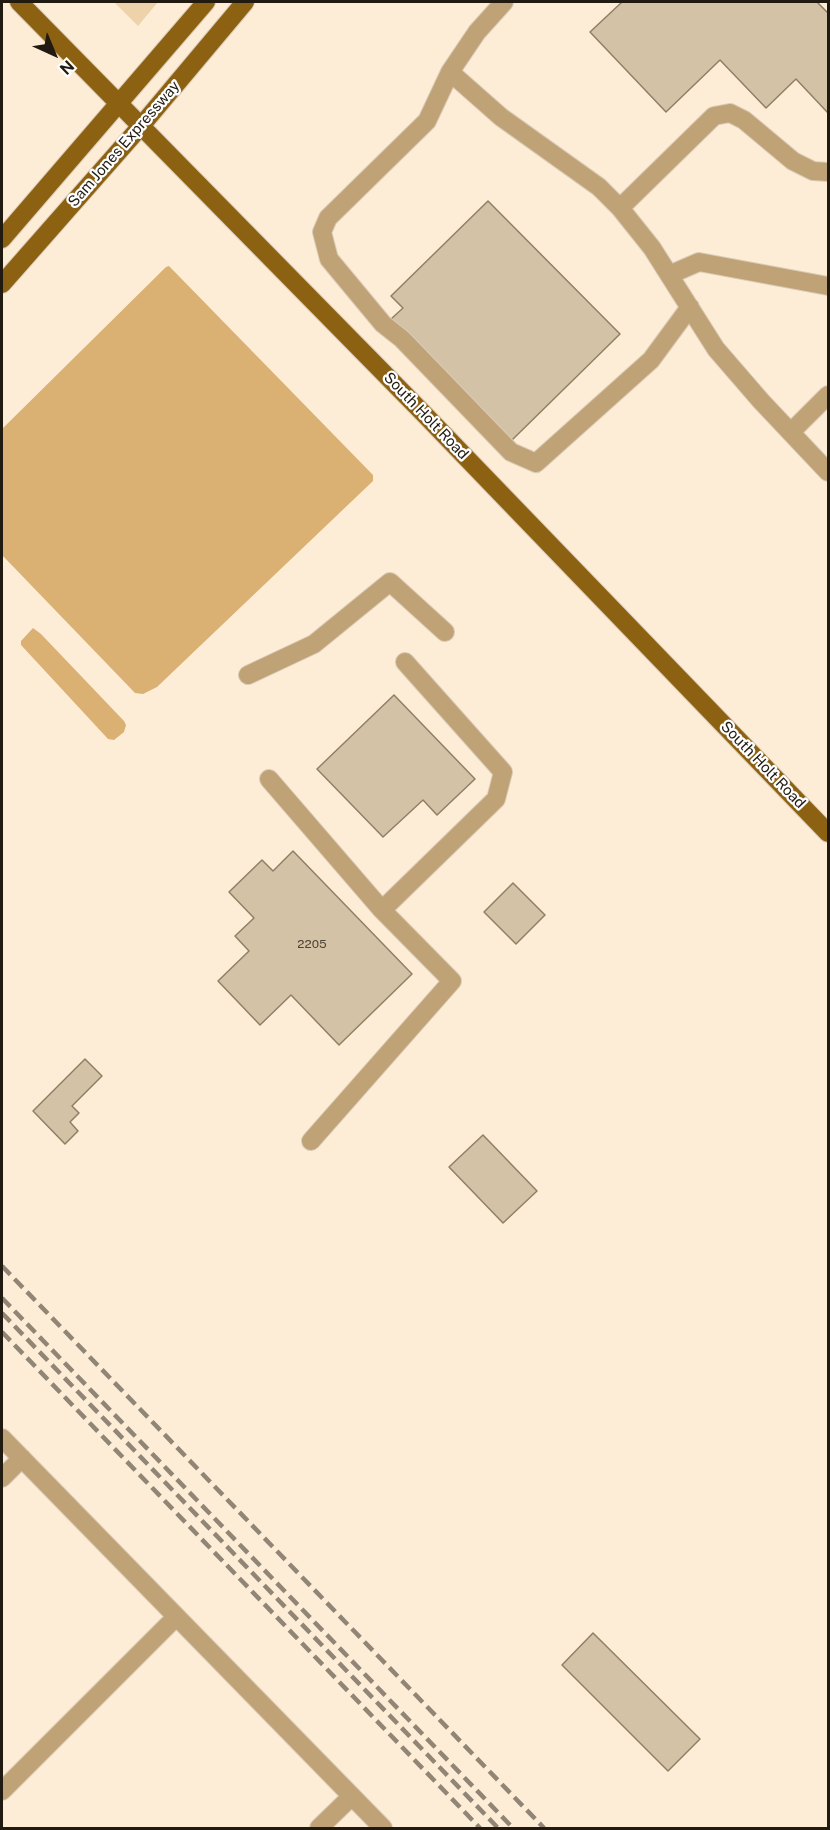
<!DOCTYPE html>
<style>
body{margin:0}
#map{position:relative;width:830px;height:1830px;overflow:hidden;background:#fdedd7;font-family:"Public Sans",sans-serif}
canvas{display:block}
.frame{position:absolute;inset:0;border:3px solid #211a10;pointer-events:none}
.north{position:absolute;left:24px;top:24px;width:60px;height:60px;-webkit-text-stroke:4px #fff;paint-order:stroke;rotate:136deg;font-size:16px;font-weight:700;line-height:24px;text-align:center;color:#211a10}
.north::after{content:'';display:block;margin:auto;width:21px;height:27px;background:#211a10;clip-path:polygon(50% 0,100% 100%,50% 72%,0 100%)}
</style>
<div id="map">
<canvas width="830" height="1830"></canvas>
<div class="frame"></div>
<div class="north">N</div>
</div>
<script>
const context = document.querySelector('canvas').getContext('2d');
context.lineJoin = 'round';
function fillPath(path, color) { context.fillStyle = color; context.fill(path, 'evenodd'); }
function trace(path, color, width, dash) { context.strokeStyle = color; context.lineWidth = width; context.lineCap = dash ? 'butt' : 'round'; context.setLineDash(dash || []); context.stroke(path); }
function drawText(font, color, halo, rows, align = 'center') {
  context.font = font + ' "Public Sans",sans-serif'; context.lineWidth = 4.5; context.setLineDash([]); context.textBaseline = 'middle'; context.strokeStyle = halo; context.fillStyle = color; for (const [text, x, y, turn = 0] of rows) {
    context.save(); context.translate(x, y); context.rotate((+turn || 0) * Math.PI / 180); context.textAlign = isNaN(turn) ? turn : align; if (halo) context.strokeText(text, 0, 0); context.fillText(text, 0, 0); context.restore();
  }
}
fillPath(new Path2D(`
 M114 2H158L138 26Z`), '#eed2aa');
fillPath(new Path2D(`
 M169 266 373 475V481L157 687 143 694 135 693 2 555V429L166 267Z
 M33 628 41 634 124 721 126 725 124 732 114 740 108 739 21 645V641Z`), '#dab173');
const building = new Path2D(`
 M622 2H817L828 13V113L796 79 766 108 720 60 666 112 590 32Z
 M488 201 620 334 511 441 391 319 403 308 391 296Z
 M394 695 475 779 437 815 423 800 383 837 317 769Z
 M293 851 412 974 339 1045 291 995 260 1025 218 981 249 951 235 936 254 918 229 892 262 860 273 871Z
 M513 883 545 915 516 944 484 912Z
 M85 1059 102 1076 72 1106 79 1113 70 1122 78 1131 65 1144 33 1111Z
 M483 1135 537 1191 503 1223 449 1167Z
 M593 1633 700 1739 668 1771 562 1665Z`);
fillPath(building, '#d4c2a6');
trace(building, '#907f65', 1.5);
const minor = new Path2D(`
 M504 2 477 32 450 72 501 117 599 187 620 208 652 248 716 349 761 401 828 472
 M450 72 427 121 328 218 322 232 329 259 383 324 402 339 511 452 536 463 651 360 690 307
 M620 208 714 116 730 113 744 120 793 161 813 171 828 172
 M669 275 699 262 828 286
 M791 432 828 395
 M248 675 314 644 390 582 445 632
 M269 779 382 910
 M311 1141 452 981 382 910 496 799 503 772 405 662
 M2 1438 383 1828
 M2 1478 22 1458
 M2 1791 176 1617
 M319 1828 352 1796`);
const major = new Path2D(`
 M19 2 426 416 828 833
 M2 239 206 2
 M2 284 141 126 245 2`);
trace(minor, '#dacbb7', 20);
trace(major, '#dacbb7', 20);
trace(minor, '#bfa276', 18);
trace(major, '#8c6212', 18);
trace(new Path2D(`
 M2 1266 544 1828
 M2 1298 513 1828
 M2 1313 498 1828
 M2 1332 480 1828`), '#918676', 4.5, [12, 6]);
drawText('12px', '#4e4436', null, [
 ["2205",312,944]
]);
drawText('15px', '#211a10', '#fff', [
 ["Sam Jones Expressway",124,144,-49],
 ["South Holt Road",426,416,46],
 ["South Holt Road",763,765,46]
]);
</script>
